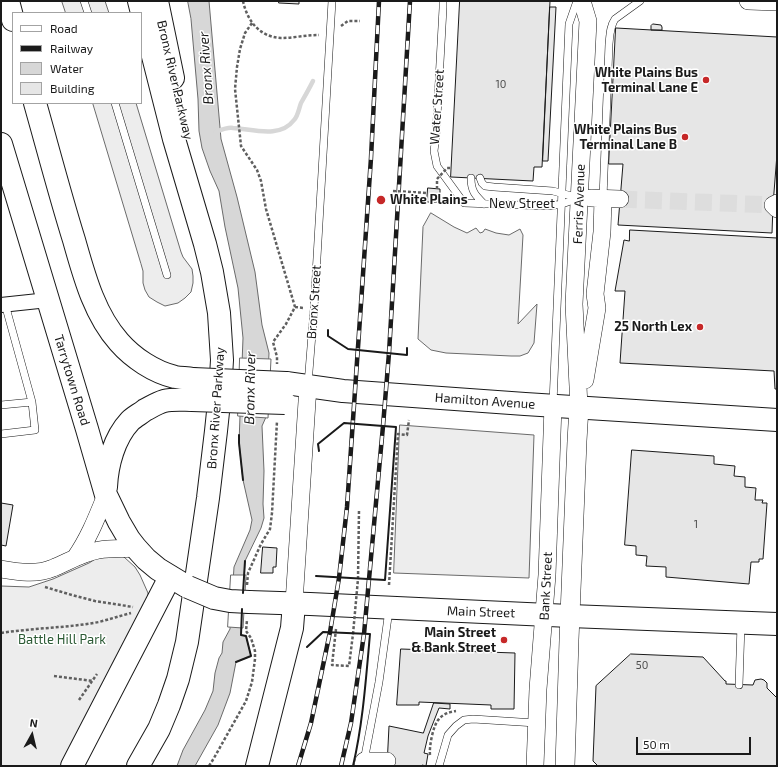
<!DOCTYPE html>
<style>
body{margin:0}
#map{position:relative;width:778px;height:767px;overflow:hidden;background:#fff;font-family:"Exo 2",sans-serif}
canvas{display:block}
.frame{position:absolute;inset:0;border:2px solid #1a1a1a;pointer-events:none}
.legend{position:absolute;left:12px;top:12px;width:130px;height:92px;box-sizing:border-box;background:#fff;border:1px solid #a3a3a3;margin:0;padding:5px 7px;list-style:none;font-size:12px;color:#1a1a1a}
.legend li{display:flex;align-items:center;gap:8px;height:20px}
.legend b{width:20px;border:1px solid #a3a3a3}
.north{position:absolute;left:12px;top:715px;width:40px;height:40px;-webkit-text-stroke:3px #fff;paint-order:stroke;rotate:8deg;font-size:11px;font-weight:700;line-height:16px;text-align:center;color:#1a1a1a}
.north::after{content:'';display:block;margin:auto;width:14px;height:18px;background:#1a1a1a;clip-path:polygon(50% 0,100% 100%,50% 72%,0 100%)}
.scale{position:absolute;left:636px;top:737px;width:115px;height:18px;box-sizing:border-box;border:2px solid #1a1a1a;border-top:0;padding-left:5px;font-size:12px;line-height:14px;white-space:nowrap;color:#1a1a1a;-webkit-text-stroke:3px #fff;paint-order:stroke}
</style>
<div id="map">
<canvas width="778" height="767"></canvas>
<div class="frame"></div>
<ul class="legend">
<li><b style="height:5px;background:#fff"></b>Road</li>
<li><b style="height:5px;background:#1a1a1a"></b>Railway</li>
<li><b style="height:11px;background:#d7d7d7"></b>Water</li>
<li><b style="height:11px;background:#e6e6e6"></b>Building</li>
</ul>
<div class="north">N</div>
<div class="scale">50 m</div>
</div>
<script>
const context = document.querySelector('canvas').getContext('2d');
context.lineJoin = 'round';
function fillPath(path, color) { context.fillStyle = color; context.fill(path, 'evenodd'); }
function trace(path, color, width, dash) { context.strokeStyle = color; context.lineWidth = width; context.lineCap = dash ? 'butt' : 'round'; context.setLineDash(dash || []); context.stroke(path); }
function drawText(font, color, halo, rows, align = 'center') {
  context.font = font + ' "Exo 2",sans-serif'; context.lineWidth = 3; context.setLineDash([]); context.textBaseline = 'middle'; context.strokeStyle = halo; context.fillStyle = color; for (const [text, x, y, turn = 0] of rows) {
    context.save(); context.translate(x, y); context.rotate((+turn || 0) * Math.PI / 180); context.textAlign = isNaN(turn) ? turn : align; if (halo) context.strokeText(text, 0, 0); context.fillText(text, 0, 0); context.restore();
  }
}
const built = new Path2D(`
 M62 1H105L109 13H66Z
 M93 103H136L181 252 183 257 192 269 193 276V283L191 292 185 298 178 303 165 306 157 302 149 297 145 290 143 283V271L141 264Z
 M431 213 454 227 467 233 476 228 480 233 483 232 485 229 496 233 509 235 520 229 523 235 518 324 537 304 534 343 528 353 520 356H511L446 353 431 350 418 339 423 227Z
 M400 425 534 435 529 578 394 573Z
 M118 554 124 557 135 567 140 575 148 593V607L66 766H1V586L29 587 53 579 89 563 102 555Z`);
fillPath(built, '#ededed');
trace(built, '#6a6a6a', 1);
const water = new Path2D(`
 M188 1H209L221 139 237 197 255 272 262 325 269 353 266 417 262 426 264 471 263 504 264 518 261 528 245 561 241 635 246 636 251 656 236 662 230 693 218 725 195 766H177L183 750 205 710 213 691 215 673 219 658 222 653 223 642 230 629 234 567 250 530 252 520 243 480 239 443 240 416 243 338 238 288 225 227 219 191 210 171 202 148 199 131 198 99 191 19Z`);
fillPath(water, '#d7d7d7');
trace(water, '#6a6a6a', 1);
const pier = new Path2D(`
 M240 358 271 359 268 418 238 416Z
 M231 575H246L243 628 228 627Z`);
fillPath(pier, '#fff');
trace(pier, '#6a6a6a', 1);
trace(new Path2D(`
 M216 132C221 130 227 127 233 128 252 129 280 139 294 120 298 116 299 108 301 103 305 96 309 89 313 81`), '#d7d7d7', 4.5);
const building = new Path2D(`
 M279 1H299V4L279 3Z
 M460 1H550L542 167H534L533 181 451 177Z
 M550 7H556L548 161H543Z
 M653 24 661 25 662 27V30H651V26Z
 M616 28 777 37V154L773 205 772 233 618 225 623 164H609Z
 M428 188 440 189V202H427Z
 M630 230 777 238V389H775L774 371 620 363 625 291H615L624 240 629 241Z
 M632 450 714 456V464L735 466 734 476 745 477V487L756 488 755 500H763L762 503H767L763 559H759V562H751L749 584 666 577V567L646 566 647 556 636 555V546L625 545Z
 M1 503 13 505 6 546 1 545Z
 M263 547 277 548 276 567H273V573H261Z
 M401 649 515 653 514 709H491V705L419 702V705H397Z
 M631 654 703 657 725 681H726V684L753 685 755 680 761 679 764 680 767 683V688L777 698V766H598L593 761 596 686Z
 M434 703 450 704V709L439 708 428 736 424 753 428 754 426 766 422 765 421 766H387L389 726 423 733Z`);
fillPath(building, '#e6e6e6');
trace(building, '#1a1a1a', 1);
trace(new Path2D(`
 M620 199 773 205`), '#ddd', 17, [17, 8]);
const service = new Path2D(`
 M84 1 88 13
 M443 1V8L436 135 434 151 437 166 464 203 549 206 562 204 579 198
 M115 103 167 275
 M471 178C471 191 475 195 484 204
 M480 178 482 183 485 186 494 187 553 191 579 198
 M603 198 609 44C610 35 610 26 615 19L640 1
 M308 384 314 309 332 1
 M553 403 569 24 577 1
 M1 405 32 402
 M1 434 35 430 32 402 5 304
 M739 685 741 625
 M364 761 379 682 389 610
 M439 766 448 735 456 726 464 720 473 719 536 723`);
const minor = new Path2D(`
 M1 305 48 300`);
const tertiary = new Path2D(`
 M748 1 777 2
 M591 198 620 199
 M777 203 773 205 777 209
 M585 380 597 308 595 294 602 232 603 199
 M579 407 574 304 588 21 582 1
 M75 558C89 538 97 517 106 495
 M1 569C18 572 37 575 53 568 68 562 82 553 99 550 111 548 124 549 136 548
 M294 603 308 386
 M363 766 364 761H387
 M535 766 538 689 547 575 553 406`);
const secondary = new Path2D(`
 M565 766 569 640 577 441 579 407`);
const primary = new Path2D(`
 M8 1 13 20
 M35 103C48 149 60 195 74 240 84 275 94 314 119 342 133 358 154 372 175 377 181 378 187 378 193 379
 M1 144 87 429 106 495 119 522 129 539 136 548 146 559 158 569 186 586
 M286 383 343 391 525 404 777 420
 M106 487C107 465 114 438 130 421 134 417 140 414 145 410 151 407 157 403 164 401 173 399 183 400 192 400
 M249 602 310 604 570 616 777 624`);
const trunk = new Path2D(`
 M157 1 173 78
 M72 766 170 577
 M138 766 159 729 169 705 178 679 187 642 208 498 216 431 220 393 222 360 219 313 212 272 205 244 174 139 139 1
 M257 766 292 628 294 603`);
trace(service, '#1a1a1a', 8);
trace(minor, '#1a1a1a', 16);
trace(tertiary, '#1a1a1a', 18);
trace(secondary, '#1a1a1a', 20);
trace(primary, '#1a1a1a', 24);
trace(trunk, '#1a1a1a', 24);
trace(new Path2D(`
 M243 1C247 20 259 37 281 38 293 38 306 35 319 35
 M252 23 245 33 240 49 237 67 235 89 241 146 257 170 261 181 266 209 295 307 286 324 273 342 277 357V364
 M341 26 348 21H360
 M295 307 304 308
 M358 579 359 510
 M247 585 248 573 261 544 270 529 272 513 277 421
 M389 585 398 434 407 435 409 420
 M45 587 72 595 95 601 133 607
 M336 629 332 665 349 666 353 634
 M1 633C33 628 66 628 99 622 110 619 120 616 131 613
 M54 676 93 681
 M79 700 97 674
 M430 755C429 747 433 725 439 719 443 714 449 712 456 711
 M209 766 214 758 246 701 252 682 255 659V651L251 638 246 631 247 620`), '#5f5f5f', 2.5, [3, 2]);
trace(service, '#fff', 7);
trace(minor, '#fff', 14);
trace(tertiary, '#fff', 17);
trace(secondary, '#fff', 19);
trace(primary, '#fff', 22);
trace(trunk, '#fff', 22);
const rail = new Path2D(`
 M298 766 311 723 330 632 339 578 347 507 371 158 379 1
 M341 766 351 723 364 634 383 426 389 353 410 1`);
trace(rail, '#1a1a1a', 4.5);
trace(rail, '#fff', 3, [9]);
const primaryBridge = new Path2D(`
 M193 379 286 383
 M192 400 285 403
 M188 587 214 598 230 601 249 602`);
trace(primaryBridge, '#1a1a1a', 24, []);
trace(new Path2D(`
 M437 189V179L447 168H452
 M393 191 428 193
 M353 634 358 579`), '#5f5f5f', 2.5, [3, 2]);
trace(primaryBridge, '#fff', 22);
trace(new Path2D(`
 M328 330V336L348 349 407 355V348
 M239 435V443L243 480
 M316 576 385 580 396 427 344 423 318 444 319 451
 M243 593 245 561
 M307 647 323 632 370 634C366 678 363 723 353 766
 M236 662 251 656 246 636 241 635 242 609`), '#1a1a1a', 2);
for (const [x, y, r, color] of [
 [706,80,4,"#c62828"],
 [685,137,4,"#c62828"],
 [381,200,5,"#c62828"],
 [700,327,4,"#c62828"],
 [504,640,4,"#c62828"]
]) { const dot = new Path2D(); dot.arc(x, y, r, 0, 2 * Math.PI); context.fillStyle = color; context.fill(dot); trace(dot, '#fff', 1.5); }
drawText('11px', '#4d4d4d', null, [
 ["10",501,84],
 ["1",696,524],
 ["50",642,665]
]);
drawText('bold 13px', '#1a1a1a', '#fff', [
 ["White Plains Bus",698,73],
 ["Terminal Lane E",698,88],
 ["White Plains Bus",677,130],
 ["Terminal Lane B",677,145],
 ["White Plains",390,200,"left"],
 ["25 North Lex",692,327],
 ["Main Street",496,633],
 ["& Bank Street",496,648]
], 'right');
drawText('13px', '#1a1a1a', '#fff', [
 ["Bronx River Parkway",175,80,77],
 ["Water Street",437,107,-86],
 ["New Street",522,204],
 ["Ferris Avenue",579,204,-88],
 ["Bronx Street",314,302,-86],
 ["Tarrytown Road",72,380,73],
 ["Hamilton Avenue",485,401,4],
 ["Bronx River Parkway",216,408,-86],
 ["Bank Street",546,586,-87],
 ["Main Street",481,612,2]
]);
drawText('13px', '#2b5a34', '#fff', [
 ["Battle Hill Park",62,640]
]);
drawText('italic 14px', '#1a1a1a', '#fff', [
 ["Bronx River",206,68,-94],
 ["Bronx River",250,388,-89]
]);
</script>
